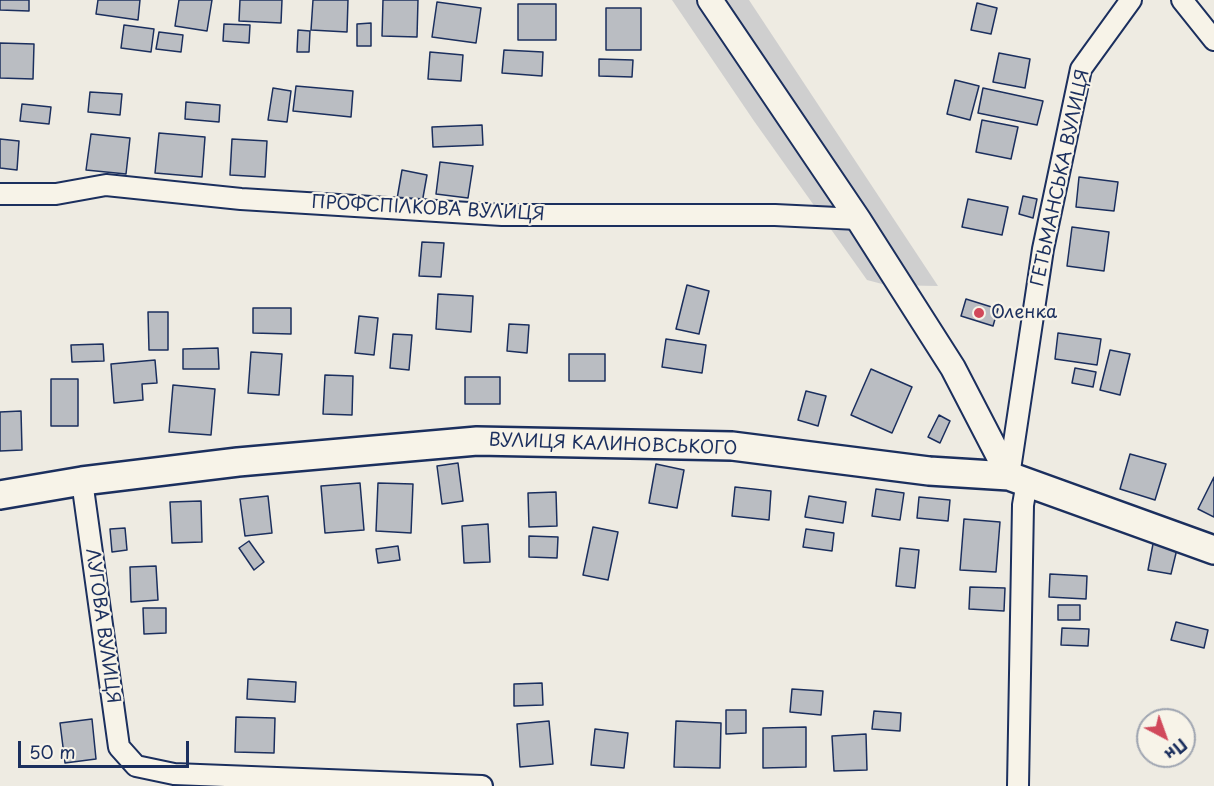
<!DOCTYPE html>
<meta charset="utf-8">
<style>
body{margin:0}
#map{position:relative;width:1214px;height:786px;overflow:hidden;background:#eeebe2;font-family:"Playpen Sans",sans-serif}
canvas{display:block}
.north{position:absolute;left:1136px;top:708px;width:60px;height:60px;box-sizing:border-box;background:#f7f3e8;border:2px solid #9fa5b1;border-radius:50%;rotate:139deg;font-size:16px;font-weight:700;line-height:24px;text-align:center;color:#1b2f5e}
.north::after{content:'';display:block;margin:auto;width:21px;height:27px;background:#d1495b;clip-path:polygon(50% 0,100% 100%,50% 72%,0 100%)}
.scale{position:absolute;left:18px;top:741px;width:171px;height:27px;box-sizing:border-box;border:3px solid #1b2f5e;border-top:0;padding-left:8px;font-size:18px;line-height:21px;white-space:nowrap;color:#1b2f5e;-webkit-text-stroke:4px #f7f3e8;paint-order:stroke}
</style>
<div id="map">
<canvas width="1214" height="786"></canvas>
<div class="north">Пн</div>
<div class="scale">50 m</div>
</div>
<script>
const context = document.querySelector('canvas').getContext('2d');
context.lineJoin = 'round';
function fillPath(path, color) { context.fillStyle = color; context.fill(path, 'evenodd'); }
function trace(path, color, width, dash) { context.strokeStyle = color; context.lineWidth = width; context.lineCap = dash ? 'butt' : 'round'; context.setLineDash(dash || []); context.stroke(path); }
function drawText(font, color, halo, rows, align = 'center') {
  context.font = font + ' "Playpen Sans",sans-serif'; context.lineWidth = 4.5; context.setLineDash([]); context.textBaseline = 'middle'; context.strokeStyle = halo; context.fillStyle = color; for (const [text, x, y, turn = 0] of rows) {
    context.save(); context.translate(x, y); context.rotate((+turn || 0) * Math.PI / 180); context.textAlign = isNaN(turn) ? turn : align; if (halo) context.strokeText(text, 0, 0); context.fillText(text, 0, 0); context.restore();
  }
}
fillPath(new Path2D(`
 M672 0H749L938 286 886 285 867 280 754 121Z`), '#cfcfcf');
const building = new Path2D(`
 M0 0H29V11L0 10Z
 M98 0H140L138 20 96 14Z
 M179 0H212L207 31 175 26Z
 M240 0H282L281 23 239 21Z
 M313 0H348L347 32 311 30Z
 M383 0H418L417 37 382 36Z
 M437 2 481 8 476 43 432 37Z
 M977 3 997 8 991 34 971 30Z
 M518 4H556V40H518Z
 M606 8H641V50H606Z
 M371 23V46H357V24Z
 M224 24 250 25 249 43 223 41Z
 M124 25 154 29 151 52 121 48Z
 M298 30 310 31 309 52H297Z
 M159 32 183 35 181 52 156 49Z
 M0 43 34 44 33 79 0 78Z
 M504 50 543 52 542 76 502 73Z
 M430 52 463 55 461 81 428 79Z
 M999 53 1030 59 1025 88 993 82Z
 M599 59 633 60 632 77 599 76Z
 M955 80 979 86 970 120 947 114Z
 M296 86 353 91 351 117 293 111Z
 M273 88 291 91 287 122 268 120Z
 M983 88 1043 101 1037 125 978 113Z
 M90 92 122 94 120 115 88 112Z
 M186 102 220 105 219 122 185 119Z
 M22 104 51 107 49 124 20 121Z
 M982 120 1018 127 1011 159 976 152Z
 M482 125 483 145 433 147 432 127Z
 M159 133 205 137 202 177 155 173Z
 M91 134 130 138 126 174 86 170Z
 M0 139 19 141 17 170 0 168Z
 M232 139 267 141 265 177 230 175Z
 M440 162 473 166 468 198 436 194Z
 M402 170 427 175 422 203 397 199Z
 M1079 177 1118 182 1114 211 1076 207Z
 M1023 196 1037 199 1033 218 1019 214Z
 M968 199 1008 207 1002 235 962 227Z
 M1072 227 1109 232 1104 271 1067 266Z
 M422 242 444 243 441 277 419 276Z
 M687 285 709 291 699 334 676 329Z
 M438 294 473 296 471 332 436 329Z
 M966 299 998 309 993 326 961 316Z
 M253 308H291V334L253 333Z
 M148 312H168V350H149Z
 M359 316 378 318 374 355 355 353Z
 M509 324 529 325 527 353 507 351Z
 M1058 333 1101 339 1097 365 1055 359Z
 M393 334 412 335 409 370 390 368Z
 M666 339 706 345 702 373 662 367Z
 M103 344 104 361 72 362 71 345Z
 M218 348 219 369H183V349Z
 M1110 350 1130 354 1120 395 1100 390Z
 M251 352 282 354 279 395 248 393Z
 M569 354H605V381H569Z
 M155 360 157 383 142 384 143 400 114 403 111 364Z
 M1075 368 1096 372 1093 387 1072 383Z
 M871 369 912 387 892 433 851 415Z
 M325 375 353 376 352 415 323 414Z
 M465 377H500V404H465Z
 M51 379H78V426H51Z
 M173 385 215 389 211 435 169 432Z
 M806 391 826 396 818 426 798 420Z
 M21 411 22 450 0 451V412Z
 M939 415 950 421 940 443 928 437Z
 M1130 454 1166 464 1155 500 1120 489Z
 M458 463 463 501 442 504 437 466Z
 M656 464 684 470 677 508 649 503Z
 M1214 477V517L1198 509Z
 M360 483 364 530 325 533 321 486Z
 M378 483 413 484 411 533 376 531Z
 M735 487 771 491 769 520 732 516Z
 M876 489 904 493 900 520 872 516Z
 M556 492 557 526 529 527 528 493Z
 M268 496 272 533 245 536 240 499Z
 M809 496 846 502 843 523 805 517Z
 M919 497 950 500 948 521 917 518Z
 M201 501 202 542 172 543 170 502Z
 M964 519 1000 522 996 572 960 570Z
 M488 524 490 562 464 563 462 526Z
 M593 527 618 532 608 580 583 575Z
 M125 528 127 550 112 552 110 529Z
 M806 529 834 533 832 551 803 547Z
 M529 536 558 537 557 558 529 557Z
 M249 541 264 562 254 570 239 548Z
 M1153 544 1177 549 1171 574 1148 570Z
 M398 546 400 560 378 563 376 549Z
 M900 548 919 550 915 588 896 586Z
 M156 566 158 600 131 602 130 567Z
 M1050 574 1087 576 1086 599 1049 597Z
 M970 587 1005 588 1004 611 969 609Z
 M1058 605H1080V620H1058Z
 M143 608H166V633L144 634Z
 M1176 622 1208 630 1204 648 1171 640Z
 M1062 628 1089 629 1088 646 1061 645Z
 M248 679 296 682 295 702 247 699Z
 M542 683 543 705 514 706V684Z
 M792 689 823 691 821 715 790 712Z
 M726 710H746V733L726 734Z
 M874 711 901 713 900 731 872 729Z
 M236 717 275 718 274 753 235 752Z
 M92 719 96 759 65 763 60 723Z
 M549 721 553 764 520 767 517 724Z
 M676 721 721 723 720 768 674 767Z
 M806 727V767L763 768V728Z
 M595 729 628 733 624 768 591 765Z
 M866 734 867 770 834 771 832 736Z`);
fillPath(building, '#babdc2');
trace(building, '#1b2f5e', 1.5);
const minor = new Path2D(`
 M1182 0 1214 40
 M0 194H56L106 185 241 199 502 215H775L858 219
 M1009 476 1043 249 1081 69 1131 0
 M82 481 119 747 136 766 174 774 482 786
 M1018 786 1023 505 1027 482`);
const tertiary = new Path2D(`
 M710 0 858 219 953 368 1009 476`);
const secondary = new Path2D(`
 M0 495 82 481 238 462 477 441 732 446 929 471 1009 476 1214 550`);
trace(minor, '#1b2f5e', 24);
trace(tertiary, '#1b2f5e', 28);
trace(secondary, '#1b2f5e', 32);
trace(minor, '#f7f3e8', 20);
trace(tertiary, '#f7f3e8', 24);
trace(secondary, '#f7f3e8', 27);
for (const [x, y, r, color] of [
 [979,313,6,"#d1495b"]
]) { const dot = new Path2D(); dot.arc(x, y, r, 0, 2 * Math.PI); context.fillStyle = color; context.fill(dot); trace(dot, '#f7f3e8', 2); }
drawText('18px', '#1b2f5e', '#f7f3e8', [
 ["ГЕТЬМАНСЬКА ВУЛИЦЯ",1061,178,-78],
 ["ПРОФСПІЛКОВА ВУЛИЦЯ",428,209,3],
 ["ВУЛИЦЯ КАЛИНОВСЬКОГО",613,445,2],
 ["ЛУГОВА ВУЛИЦЯ",102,626,82]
]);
drawText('18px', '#1b2f5e', '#f7f3e8', [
 ["Оленка",991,313]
], 'left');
</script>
